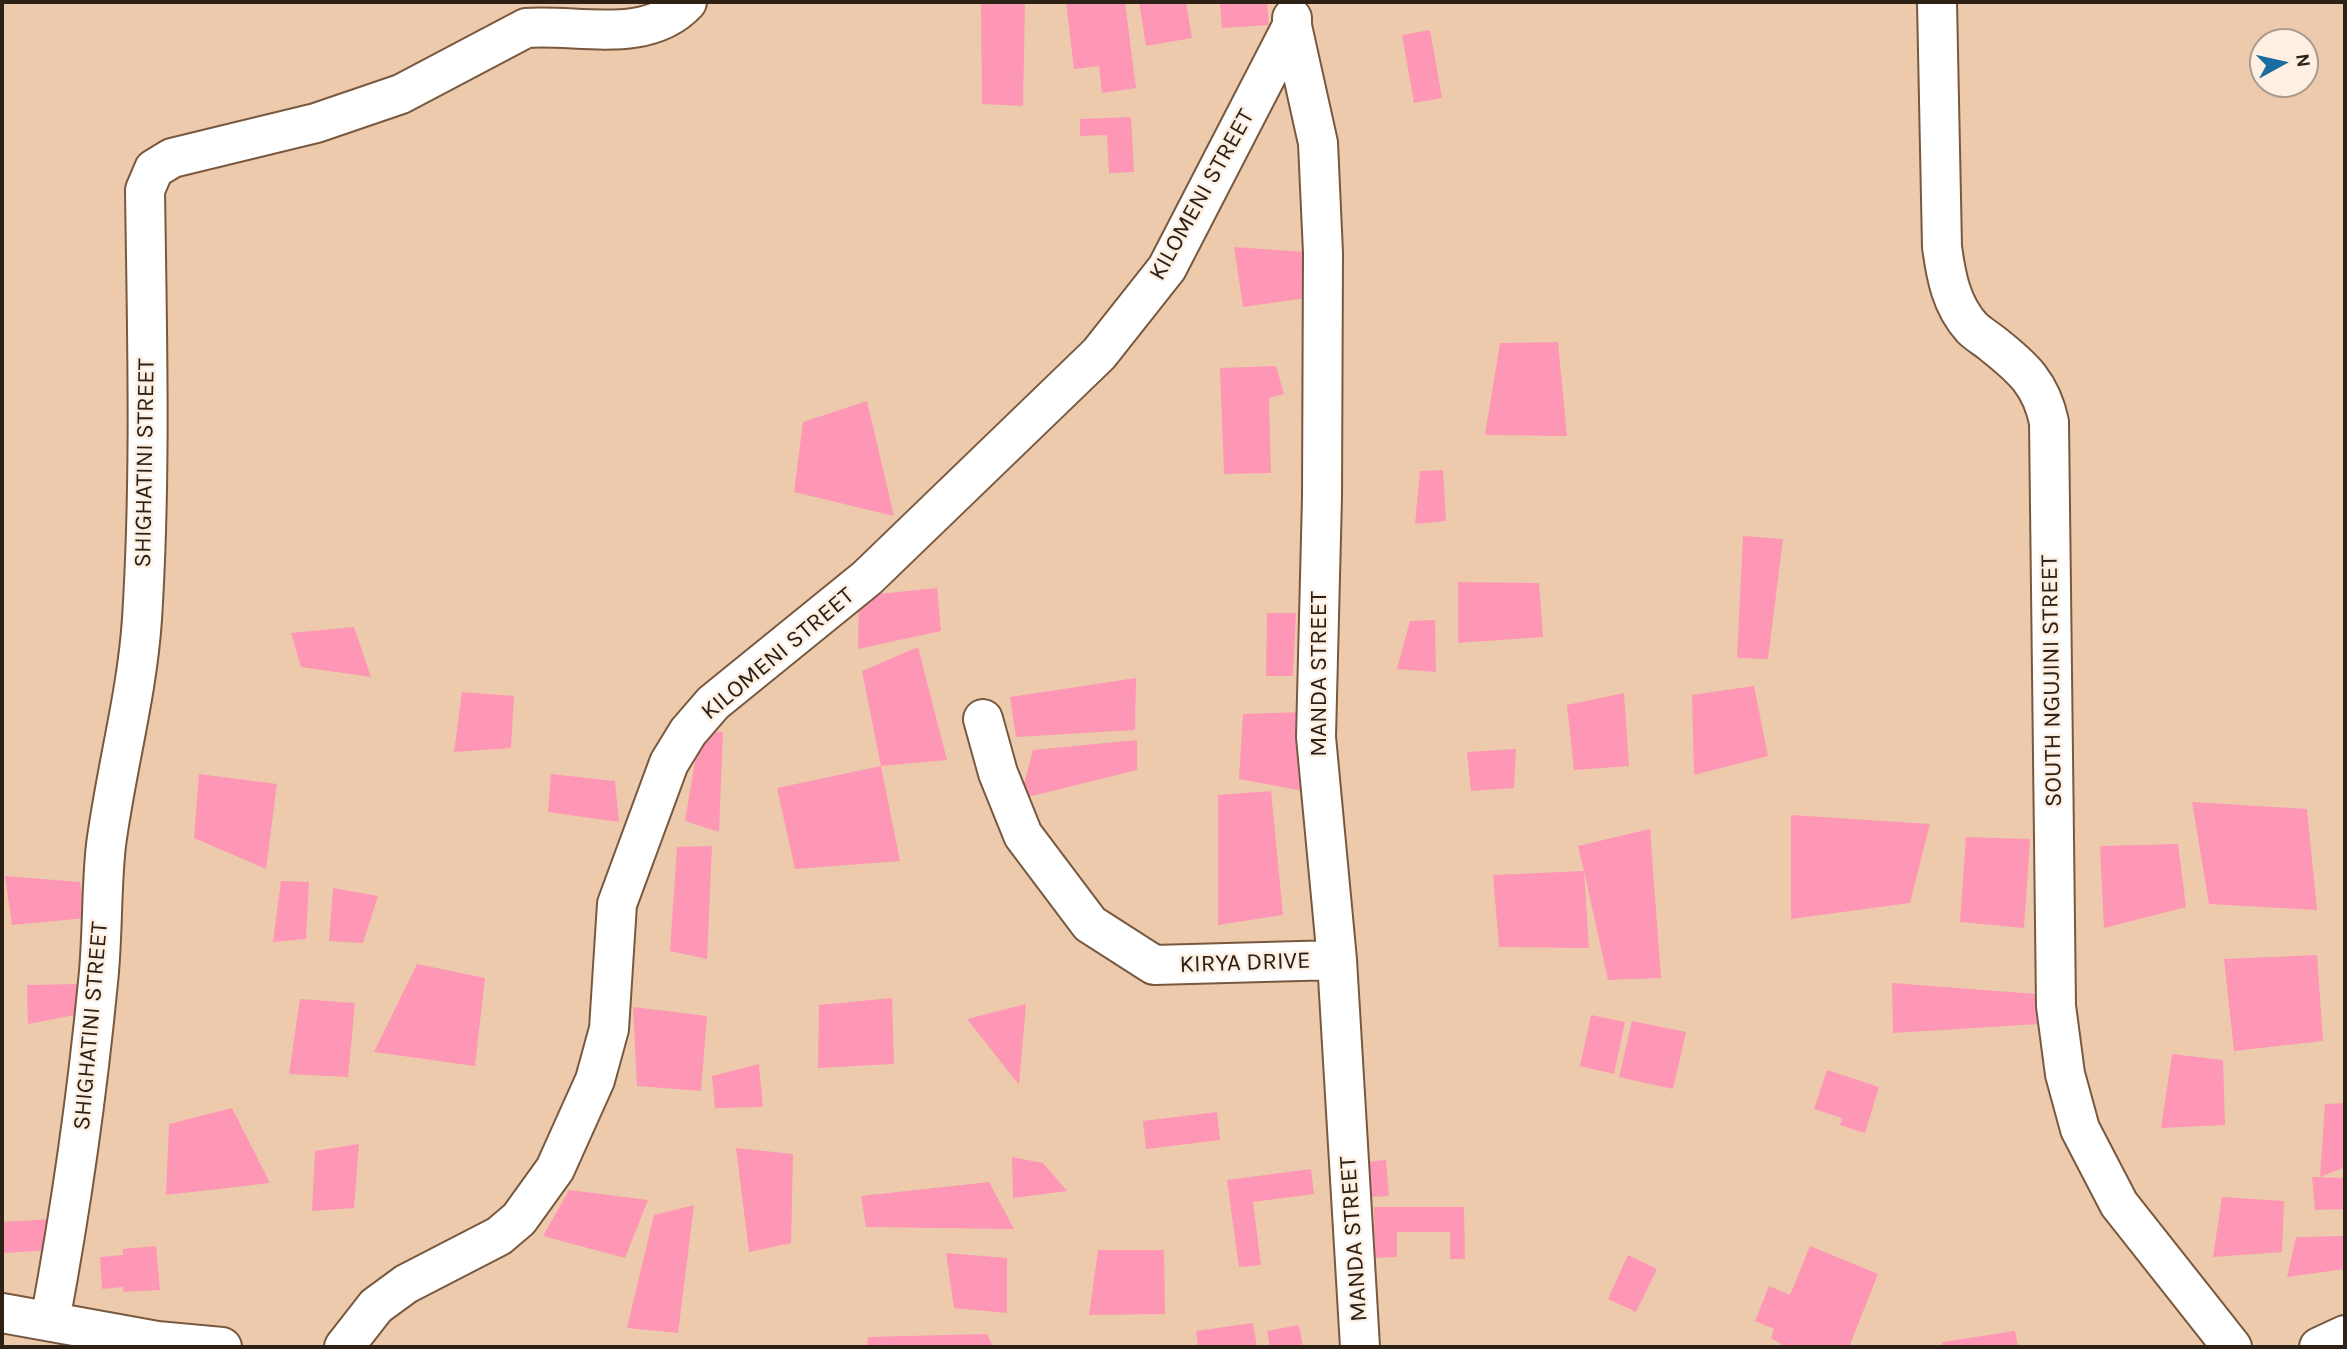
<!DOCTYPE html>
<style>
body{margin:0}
#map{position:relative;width:2347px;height:1349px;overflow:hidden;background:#edcaac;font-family:Karla,sans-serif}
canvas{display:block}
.frame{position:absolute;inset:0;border:4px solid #2d2015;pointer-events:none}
.north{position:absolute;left:2249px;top:28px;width:70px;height:70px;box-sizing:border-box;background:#feefe3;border:2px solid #aa9c91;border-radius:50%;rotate:82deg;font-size:19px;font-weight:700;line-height:28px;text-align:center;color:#2d2015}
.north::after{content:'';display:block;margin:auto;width:24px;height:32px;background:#1c6d9f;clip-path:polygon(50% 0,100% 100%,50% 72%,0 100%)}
</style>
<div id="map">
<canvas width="2347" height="1349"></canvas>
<div class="frame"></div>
<div class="north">N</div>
</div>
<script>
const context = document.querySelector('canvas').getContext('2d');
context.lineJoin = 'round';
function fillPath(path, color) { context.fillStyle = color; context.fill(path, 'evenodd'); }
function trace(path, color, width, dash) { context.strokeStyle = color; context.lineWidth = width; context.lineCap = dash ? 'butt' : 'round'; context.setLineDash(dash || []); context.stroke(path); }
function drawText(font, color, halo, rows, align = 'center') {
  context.font = font + ' Karla,sans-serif'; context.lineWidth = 5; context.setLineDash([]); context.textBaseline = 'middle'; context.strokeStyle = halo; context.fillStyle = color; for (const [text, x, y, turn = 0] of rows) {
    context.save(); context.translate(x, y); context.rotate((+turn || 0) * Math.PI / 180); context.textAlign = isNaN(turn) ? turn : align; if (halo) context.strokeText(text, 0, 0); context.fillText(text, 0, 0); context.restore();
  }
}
fillPath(new Path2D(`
 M981 2H1025L1023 106 982 104Z
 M1066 2H1125L1136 88 1102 93 1099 66 1074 69Z
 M1139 2H1186L1192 38 1146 46Z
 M1220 2H1267L1269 25 1222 28Z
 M1430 30 1442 98 1414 103 1402 35Z
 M1131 117 1134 172 1109 173 1107 135 1080 136V119Z
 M1234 247 1305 252 1306 298 1243 307Z
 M1558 342 1567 436 1485 435 1500 343Z
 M1276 366 1284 394 1269 398 1271 473 1224 474 1220 368Z
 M867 401 894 516 794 492 803 422Z
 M1443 470 1446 521 1415 524 1420 471Z
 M1743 536 1783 539 1768 659 1737 658Z
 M1458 582 1539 583 1543 637 1458 643Z
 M937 588 941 631 858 649 859 596Z
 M1267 613H1296L1293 676H1266Z
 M1435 620 1436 672 1397 669 1410 621Z
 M354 627 371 677 301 667 291 633Z
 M918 647 947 760 881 766 862 671Z
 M1136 678 1135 730 1016 737 1010 697Z
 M1754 686 1768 756 1694 775 1692 695Z
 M462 692 514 696 511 748 454 752Z
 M1624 693 1629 766 1574 770 1567 705Z
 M1304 712V791L1239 779 1243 714Z
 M700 731 723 732 719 832 685 821Z
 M1137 740V770L1020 799 1033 750Z
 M1516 749 1514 788 1471 791 1467 752Z
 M881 766 900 861 795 869 777 788Z
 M199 774 277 784 266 869 194 838Z
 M551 774 615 781 619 822 548 812Z
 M1271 791 1283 915 1218 925V795Z
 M2192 802 2307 809 2317 910 2209 904Z
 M1791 815 1930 824 1910 903 1791 919Z
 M1650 829 1661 978 1608 980 1584 871 1589 948 1499 947 1493 875 1584 871 1578 846Z
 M1966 837 2030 839 2024 928 1960 922Z
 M2178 844 2186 907 2104 928 2100 846Z
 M712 846 707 959 670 951 677 847Z
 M5 876 80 882 86 918 12 925Z
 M281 881 309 882 306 939 273 942Z
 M333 888 378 896 363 943 329 941Z
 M2317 955 2323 1041 2234 1051 2224 959Z
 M417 964 485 978 475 1066 374 1052Z
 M1892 983 2036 994 2039 1024 1893 1033Z
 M81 984 80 1014 28 1024 27 985Z
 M892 998 894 1064 818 1068 819 1005Z
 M300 999 355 1003 348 1077 289 1074Z
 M1026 1004 1019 1085 967 1019Z
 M633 1007 707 1016 701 1091 637 1086Z
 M1591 1015 1625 1022 1614 1074 1580 1066Z
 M1632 1021 1686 1032 1673 1089 1619 1077Z
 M2172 1054 2223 1060 2225 1125 2161 1128Z
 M759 1064 763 1107 715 1108 712 1076Z
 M1827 1070 1879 1087 1865 1133 1840 1125 1842 1118 1814 1109Z
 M2345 1103V1167L2320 1177 2325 1104Z
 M232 1108 270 1183 166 1195 169 1124Z
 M1217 1112 1220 1140 1146 1149 1143 1121Z
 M359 1144 354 1208 312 1211 315 1151Z
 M736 1148 793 1154 791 1243 749 1252Z
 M1012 1157 1043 1163 1067 1191 1013 1198Z
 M1386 1160 1389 1196 1368 1197 1364 1162Z
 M1311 1169 1314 1194 1253 1202 1261 1265 1239 1267 1227 1180Z
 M2312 1177 2345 1178V1209L2315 1210Z
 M989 1182 1014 1229 866 1227 861 1196Z
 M569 1190 648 1200 625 1258 543 1236Z
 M2222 1197 2284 1201 2282 1252 2213 1257Z
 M694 1205 678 1333 627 1328 654 1215Z
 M1374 1207H1464L1465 1259H1450V1232H1397V1257L1375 1258Z
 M53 1219 55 1250 2 1253V1222Z
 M2345 1236V1269L2287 1277 2296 1237Z
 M156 1246 160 1290 123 1292V1287L102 1289 100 1257 123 1255V1249Z
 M1810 1246 1878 1274 1849 1347H1786L1771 1338 1774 1329 1755 1321 1769 1286 1790 1295Z
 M1098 1250H1164L1165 1314 1089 1315Z
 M946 1253 1007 1258V1313L954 1308Z
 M1628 1255 1657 1269 1636 1312 1608 1299Z
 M1253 1323 1257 1347H1198L1196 1331Z
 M1299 1325 1303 1347H1270L1267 1331Z
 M2015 1331 2018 1347H1943L1942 1342Z
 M987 1334 993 1347H867L868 1337Z`), '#fd97b5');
const minor = new Path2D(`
 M1937 2 1942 247C1946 276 1951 305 1972 328 1978 334 1987 339 1994 345 2023 368 2041 384 2049 422L2056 1006 2065 1074 2080 1129 2119 1204 2232 1347
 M1292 18V26L1318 143 1323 253 1322 497 1316 737 1337 960 1360 1347
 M983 719 998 773 1023 835 1090 924 1154 965 1337 960
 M50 1321C71 1208 87 1096 98 982 103 936 101 890 106 845 116 769 137 695 142 619 151 476 147 333 145 190L154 169 172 158 316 123 401 94 526 28C579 24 647 45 687 2
 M344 1347 376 1306 406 1284 499 1236 519 1219 555 1169 595 1080 609 1029 617 904 669 763 688 732 713 703 867 578 1099 354 1167 268 1292 26`);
const tertiary = new Path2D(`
 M2 1313 157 1341 222 1347
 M2319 1347 2345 1335`);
trace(minor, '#78593f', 42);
trace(tertiary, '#78593f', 42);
trace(minor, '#fff', 38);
trace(tertiary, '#fff', 38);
drawText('24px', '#2d2015', '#feefe3', [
 ["KILOMENI STREET",1202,195,-61],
 ["SHIGHATINI STREET",145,463,-89],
 ["KILOMENI STREET",778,654,-40],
 ["MANDA STREET",1319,674,-90],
 ["SOUTH NGUJINI STREET",2052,681,-91],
 ["KIRYA DRIVE",1245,963,-2],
 ["SHIGHATINI STREET",91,1026,-85],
 ["MANDA STREET",1354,1239,-94]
]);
</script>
